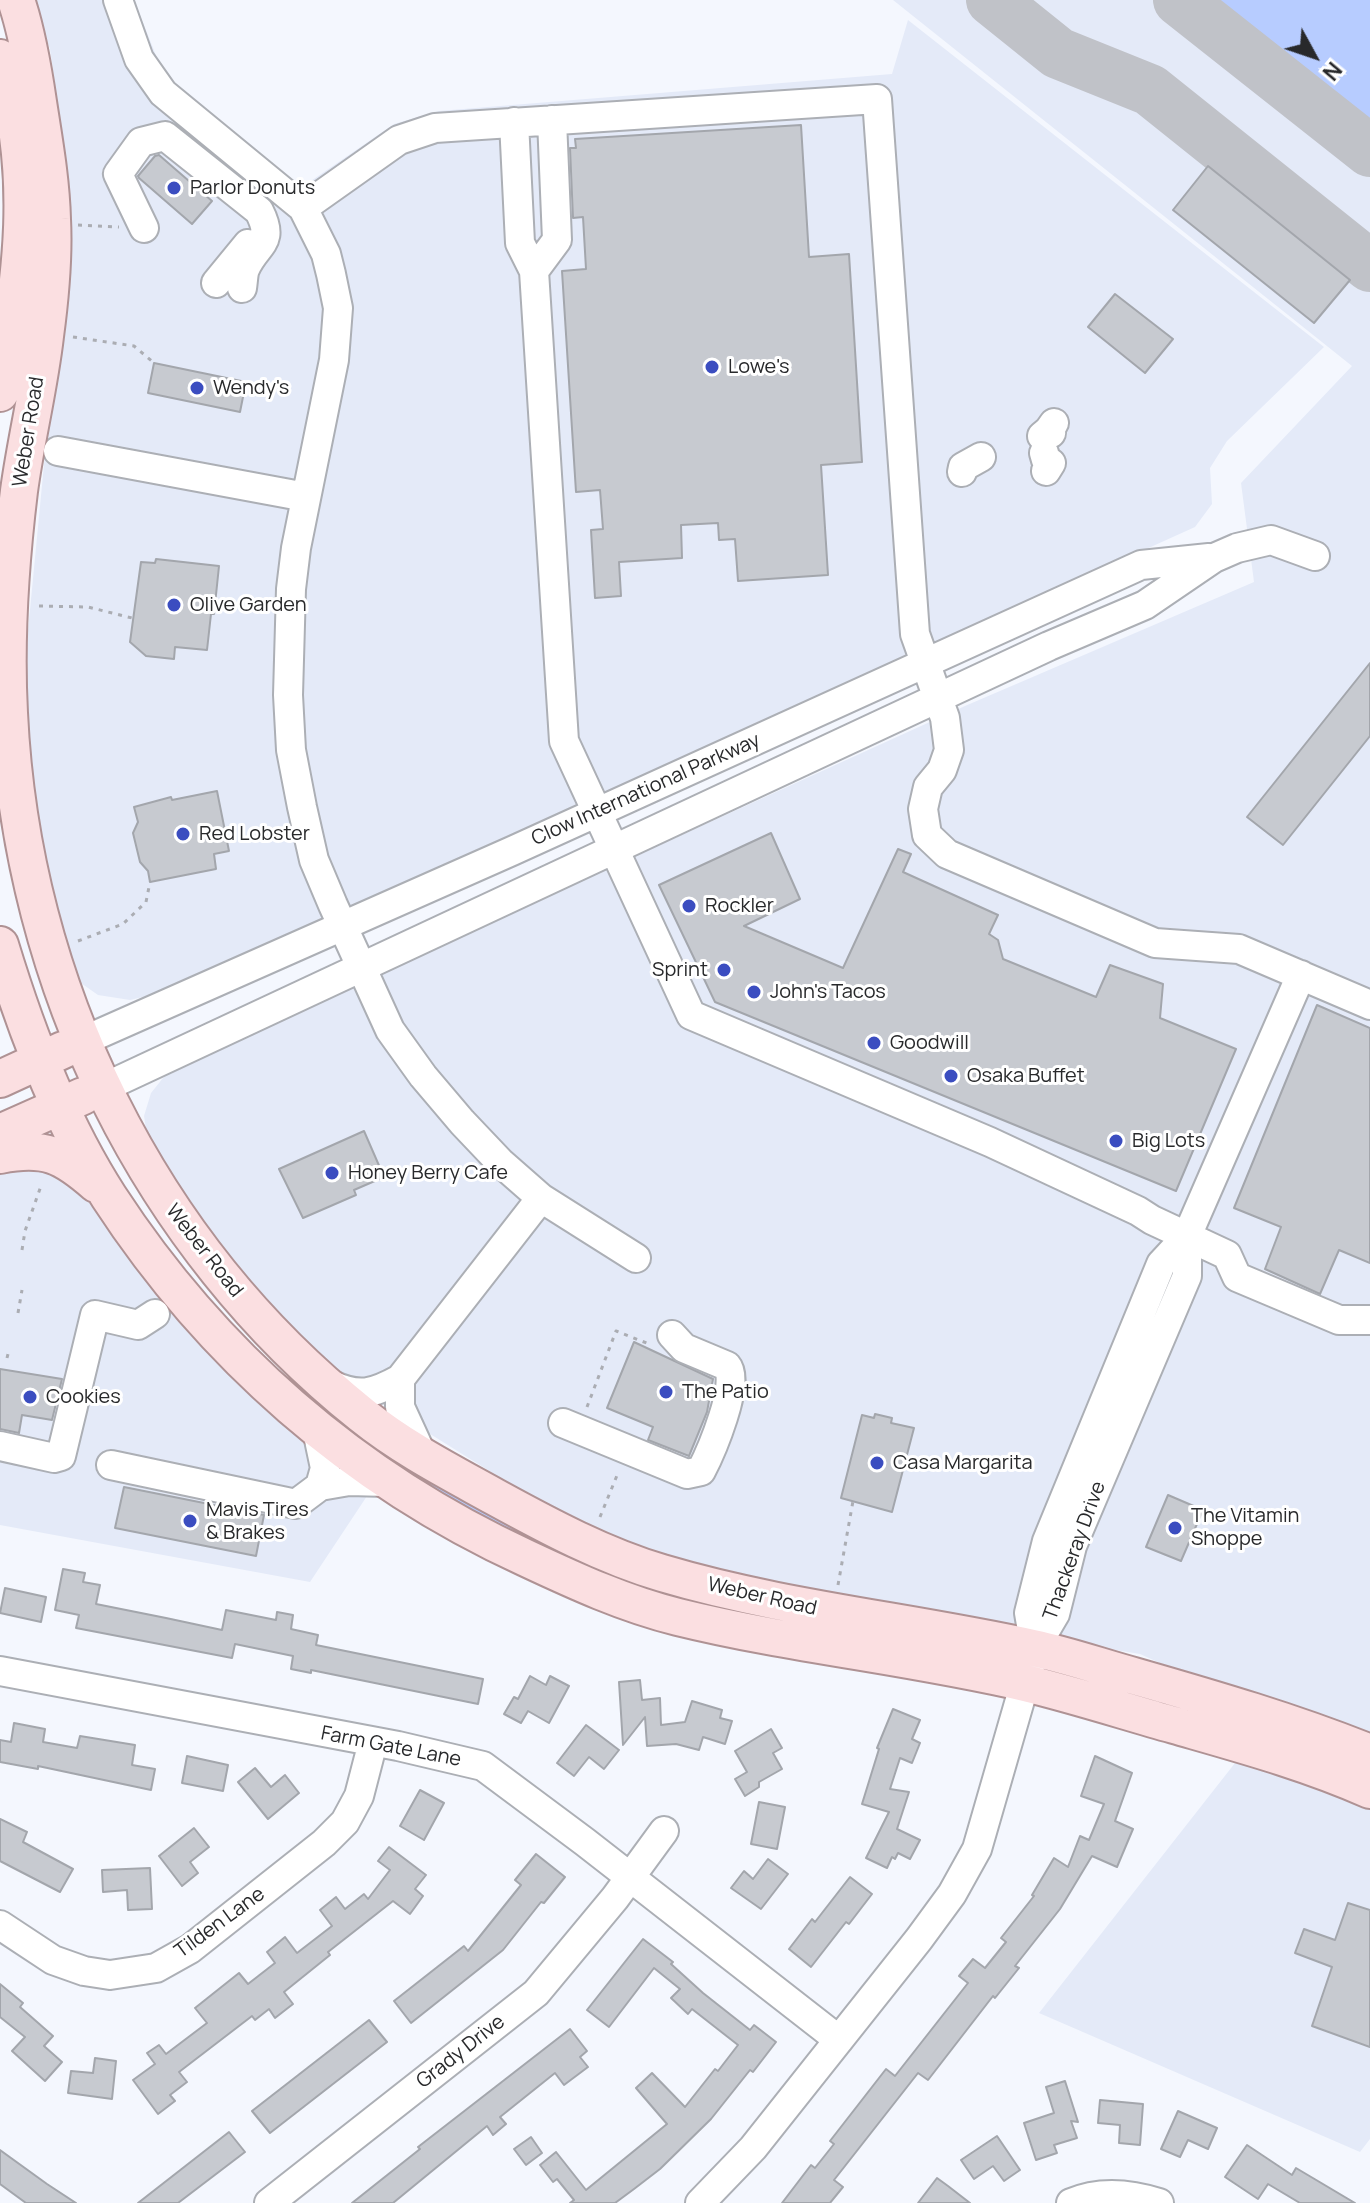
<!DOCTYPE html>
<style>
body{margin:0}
#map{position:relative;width:1370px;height:2203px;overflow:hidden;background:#f4f7fe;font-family:Manrope,sans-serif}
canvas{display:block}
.north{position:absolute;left:1274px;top:16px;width:80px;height:80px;-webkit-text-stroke:6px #fff;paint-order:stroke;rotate:130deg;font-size:22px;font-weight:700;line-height:32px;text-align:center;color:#28292b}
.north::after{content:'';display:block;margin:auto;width:28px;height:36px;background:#28292b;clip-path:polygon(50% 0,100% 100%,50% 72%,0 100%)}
</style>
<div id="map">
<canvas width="1370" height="2203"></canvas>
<div class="north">N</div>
</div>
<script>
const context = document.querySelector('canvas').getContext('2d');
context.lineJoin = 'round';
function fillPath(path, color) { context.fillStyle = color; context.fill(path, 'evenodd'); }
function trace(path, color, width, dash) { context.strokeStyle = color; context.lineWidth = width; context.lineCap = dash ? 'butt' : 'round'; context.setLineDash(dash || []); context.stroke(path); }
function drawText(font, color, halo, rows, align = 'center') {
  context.font = font + ' Manrope,sans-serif'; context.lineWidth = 6; context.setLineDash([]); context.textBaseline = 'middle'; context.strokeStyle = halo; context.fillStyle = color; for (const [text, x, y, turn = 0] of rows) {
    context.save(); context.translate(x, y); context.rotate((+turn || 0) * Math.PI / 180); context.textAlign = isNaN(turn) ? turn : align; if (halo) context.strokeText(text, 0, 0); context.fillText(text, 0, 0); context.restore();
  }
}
fillPath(new Path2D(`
 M31 0H134L161 68 180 89 293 184 308 183 394 124 439 111 892 74 908 20 1324 347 1227 441 1210 468 1212 504 1195 527 168 991 130 1000 98 995 78 981 66 960 28 809 21 703 70 195 50 49Z
 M893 0H1370V1740L1218 1689 1140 1654 962 1625 682 1567 557 1513 345 1381 281 1322 211 1241 147 1135 144 1116 151 1093 163 1078 189 1059 965 706 1254 582 1241 483 1352 366Z
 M23 1168 55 1173 80 1190 106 1216 298 1435 369 1493 310 1582 0 1525V1173Z
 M1235 1763 1354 1793 1370 1800V2139L1360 2152 1039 2013Z`), '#e4eaf8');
fillPath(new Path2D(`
 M1199 0H1370V121L1351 113Z
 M305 1394 361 1432 672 1594 647 1591 484 1525 300 1399Z`), '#b7ccff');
trace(new Path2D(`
 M992 0 1058 53 1150 90 1370 266
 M1179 0 1370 151`), '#c0c2c8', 52);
const building = new Path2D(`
 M801 125 809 257 849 254 862 462 821 465 828 575 738 581 735 539 719 540 718 523 681 525 682 558 619 562 621 596 595 598 591 530 603 529 600 490 576 492 562 271 586 269 583 217 573 218 570 148H576L575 139Z
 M159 155 212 201 192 224 139 178 138 176 155 156Z
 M1208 166 1350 280 1314 323 1173 210Z
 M1115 294 1173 339 1145 373 1088 327Z
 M154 363 246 382 240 412 148 393Z
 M156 559 219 566 214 614H211L207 650 175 647 174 659 146 656 130 642 141 562 155 563Z
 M1370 663V736L1283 845 1247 817Z
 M217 791 229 851 214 854 216 869 150 882 148 871 140 862 133 833 138 822 134 807 171 797 172 800Z
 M771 833 800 899 744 926 843 968 898 849 911 854 903 872 998 915 989 934 998 940 1003 959 1096 997 1110 965 1163 984 1160 1018 1236 1049 1176 1191 715 1002 659 885Z
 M1317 1005 1370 1028V1263L1339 1250 1320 1294 1265 1269 1281 1227 1234 1208Z
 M364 1131 384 1177 354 1190 356 1195 303 1218 279 1169Z
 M634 1342 713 1379 707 1412 689 1456 648 1440 653 1427 607 1408Z
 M0 1369 62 1379 52 1420 22 1415 19 1433 0 1429Z
 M875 1414 892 1418 891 1423 914 1428 892 1512 841 1498 862 1415 874 1418Z
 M124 1487 264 1515 256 1556 115 1528Z
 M1168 1495 1203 1510 1181 1561 1146 1547Z
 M63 1569 85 1573 83 1582 100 1585 96 1604 166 1618 222 1630 226 1610 276 1620 277 1612 293 1615 291 1629 318 1635 316 1645 483 1679 478 1704 311 1670V1673L291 1669 293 1656 235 1644 232 1658 76 1628 79 1615 55 1610Z
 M5 1588 46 1597 41 1622 0 1613Z
 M530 1676 546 1685 550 1676 569 1686 549 1723 528 1711 521 1723 504 1714 514 1697 518 1699Z
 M640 1680 642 1700 660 1698 661 1725 685 1722 692 1701 722 1710 720 1718 732 1721 725 1744 703 1737 699 1750 676 1744 647 1746 645 1717 623 1745 619 1682Z
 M893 1709 920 1720 912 1739 920 1743 912 1763 900 1758 890 1789 909 1792 897 1829 920 1840 910 1859 898 1853 895 1859 892 1857 887 1868 866 1858 889 1812 862 1804 879 1749 877 1748Z
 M14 1723 45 1729 43 1742 77 1748 80 1736 135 1745 132 1765 155 1769 151 1790 38 1766V1769L0 1762V1740L11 1742Z
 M586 1725 619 1750 604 1769 589 1757 574 1776 557 1763Z
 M771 1729 782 1748 773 1753 782 1769 759 1782V1787L745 1796 735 1779 747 1772 735 1751Z
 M187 1756 228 1765 223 1791 182 1783Z
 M1095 1756 1132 1773 1115 1821 1133 1829 1117 1867 1092 1856 1060 1909 1015 1966 1019 1968 995 1998 993 1996 928 2080 918 2073 834 2180 843 2187 830 2203H782L811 2165 815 2168 834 2144 830 2141 886 2069 895 2076 968 1983 959 1976 973 1959 985 1968 1006 1942 1001 1938 1034 1896 1032 1895 1054 1858 1068 1867 1080 1836 1089 1840 1104 1804 1081 1796Z
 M255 1768 271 1787 285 1775 299 1793 268 1819 238 1782Z
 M420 1790 444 1803 424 1840 400 1826Z
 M759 1802 785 1807 777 1849 751 1844Z
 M0 1819 27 1832 23 1842 73 1869 60 1892 0 1861Z
 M194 1828 209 1847 190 1862 198 1873 182 1886 159 1856Z
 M389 1847 426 1875 415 1889 423 1896 410 1914 393 1901 328 1952 330 1955 284 1992 293 2004 275 2018 269 2009 255 2020 252 2016 179 2072 187 2082 170 2095 175 2101 158 2114 133 2080 155 2064 147 2053 159 2045 166 2054 207 2023 195 2008 239 1973 248 1984 275 1963 267 1952 285 1937 297 1953 332 1926 320 1910 336 1897 345 1909 364 1894 368 1899 390 1870 378 1861Z
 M536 1854 565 1877 544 1903 541 1902 503 1950 411 2023 394 2001 464 1946 468 1951 521 1885 515 1880Z
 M768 1859 788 1874 761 1909 731 1888 744 1871 753 1879Z
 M150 1868 152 1909 128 1910 127 1890 103 1892 102 1870Z
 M850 1877 872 1894 849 1924 846 1922 811 1967 789 1949 812 1919 815 1922Z
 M1348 1903 1370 1910V2047L1312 2026 1332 1967 1295 1953 1304 1929 1335 1940Z
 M643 1939 673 1962 671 1964 703 1993 750 2030 754 2025 776 2042 753 2072 750 2070 711 2119 660 2169 634 2189 615 2203H570L574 2200 557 2179 553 2182 540 2165 556 2152 586 2190 667 2124 636 2088 652 2073 685 2107 715 2069 718 2071 738 2045 692 2009 688 2014 671 1998 680 1989 654 1968 609 2027 587 2010Z
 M0 1984 23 2003 20 2007 53 2036 44 2046 62 2062 45 2081 12 2051 25 2037 0 2017Z
 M369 2020 387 2042 270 2133 252 2111Z
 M570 2029 587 2051 580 2057 588 2067 564 2085 555 2073 500 2117 506 2124 493 2135 487 2126 393 2203H352L420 2149 418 2147Z
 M95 2058 116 2061 112 2099 68 2093 71 2071 93 2073Z
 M1065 2081 1078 2122 1071 2121 1077 2138 1054 2145 1057 2153 1036 2160 1024 2123 1054 2113 1046 2087Z
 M1100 2100 1143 2104 1140 2145 1119 2143 1120 2125 1098 2123Z
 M1178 2111 1217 2128 1208 2149 1188 2140 1180 2157 1161 2149Z
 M229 2132 245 2152 178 2203H138Z
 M997 2136 1020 2170 1004 2181 993 2166 974 2179 961 2160Z
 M531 2137 542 2153 526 2165 514 2149Z
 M1247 2145 1292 2175 1296 2168 1355 2203H1300L1268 2184 1258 2199 1225 2177Z
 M0 2150 47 2184 76 2203H26L0 2184Z
 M937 2178 948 2186 970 2203H918Z`);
fillPath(building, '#c7cad0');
trace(building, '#a3a6ac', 2);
const minor = new Path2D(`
 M118 0 139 59 163 93 303 208 326 254 331 274 338 308 334 360 296 548 291 589 288 695 291 750 302 807 314 860 333 905 390 1030 423 1076 462 1122 500 1162 541 1198 636 1258
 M514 122 520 243 534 271 564 741 691 1015 990 1142 1138 1211 1152 1220 1227 1255 1237 1277 1339 1320H1370
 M303 208 399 140 435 128 877 99 915 634 945 718 949 750 942 770 928 787 923 809 927 835 947 854 1155 943 1239 949 1370 1005
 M144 228 118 174 141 142 165 136 259 211C276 244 256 243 245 269 243 274 243 283 242 288
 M534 271 557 240 552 120
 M216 283 248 244
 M1042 436 1048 431 1051 433 1049 430 1054 423
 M58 451 306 497
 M1044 453 1046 460 1051 463 1046 471
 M962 472 963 467 981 457
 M83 1041 512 851 1141 565 1209 558
 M103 1088 1049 646 1145 605 1214 558 1237 548 1271 540 1315 556
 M400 1379 541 1198
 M330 1384C359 1398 373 1394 400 1379V1407L423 1457
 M563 1423 687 1474 701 1471C711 1452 741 1382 727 1366L684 1348 672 1335
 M317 1430 325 1468 320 1486 349 1481 387 1482
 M0 1446 54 1458 61 1456 95 1315 138 1325 155 1314
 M111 1465 296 1504 320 1486
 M1035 1648 1029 1613 1047 1541 1161 1264 1187 1236
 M0 1671 398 1746 483 1766 585 1842 839 2040
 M0 1925 53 1960 84 1971 110 1975 156 1968 190 1949 324 1843 345 1822 359 1796 373 1742
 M269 2203 536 1993 615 1898 664 1831
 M700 2203 753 2148 919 1939 952 1894 977 1849 1035 1648 1055 1614 1072 1546 1187 1276V1236L1301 975
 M1071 2203C1099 2191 1131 2194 1159 2203`);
const major = new Path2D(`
 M16 0C27 32 33 68 38 102 44 141 51 180 52 219 54 257 50 299 45 336 39 388 26 439 19 491 10 565 5 638 9 713 22 985 148 1244 362 1415 403 1448 450 1472 495 1497 548 1526 604 1556 662 1573 783 1609 910 1621 1033 1648 1067 1655 1101 1667 1134 1676 1214 1699 1293 1722 1370 1753
 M0 58C37 168 22 282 0 393
 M0 945C26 1031 60 1121 109 1197 212 1355 354 1479 526 1558 575 1581 625 1604 678 1617 792 1645 910 1656 1025 1683 1075 1695 1124 1711 1174 1725 1240 1744 1307 1762 1370 1790
 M0 1079 63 1050
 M0 1133 83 1096
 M0 1155C45 1146 63 1155 96 1184`);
trace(minor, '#acafb5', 32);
trace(major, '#af9294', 40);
trace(new Path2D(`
 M78 225 119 227
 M73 337 134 346 154 363
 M39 606 88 607 132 618
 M78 941 123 924 146 902 150 882
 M22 1250 25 1231 41 1186
 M18 1313 22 1290
 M7 1358 9 1350
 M587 1407 616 1331 649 1344
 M600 1517 618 1473
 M838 1585 853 1501`), '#abadb3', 3, [4, 6]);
trace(minor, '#fff', 28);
trace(major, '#fbdfe1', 36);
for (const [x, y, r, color] of [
 [174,188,8,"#3b4dc0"],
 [712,367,8,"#3b4dc0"],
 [197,388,8,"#3b4dc0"],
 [174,605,8,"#3b4dc0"],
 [183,834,8,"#3b4dc0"],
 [689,906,8,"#3b4dc0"],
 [724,970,8,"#3b4dc0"],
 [754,992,8,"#3b4dc0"],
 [874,1043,8,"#3b4dc0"],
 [951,1076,8,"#3b4dc0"],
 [1116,1141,8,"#3b4dc0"],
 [332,1173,8,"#3b4dc0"],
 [666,1392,8,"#3b4dc0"],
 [30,1397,8,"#3b4dc0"],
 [877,1463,8,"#3b4dc0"],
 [190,1521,8,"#3b4dc0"],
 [1175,1528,8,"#3b4dc0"]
]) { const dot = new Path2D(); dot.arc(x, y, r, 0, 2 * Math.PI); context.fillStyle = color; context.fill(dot); trace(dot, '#fff', 3); }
drawText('20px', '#28292b', '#fff', [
 ["Parlor Donuts",190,188],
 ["Lowe's",728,367],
 ["Wendy's",213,388],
 ["Olive Garden",190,605],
 ["Red Lobster",199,834],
 ["Rockler",705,906],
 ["Sprint",708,970,"right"],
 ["John's Tacos",770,992],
 ["Goodwill",890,1043],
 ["Osaka Buffet",967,1076],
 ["Big Lots",1132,1141],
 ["Honey Berry Cafe",348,1173],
 ["The Patio",682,1392],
 ["Cookies",46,1397],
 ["Casa Margarita",893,1463],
 ["Mavis Tires",206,1510],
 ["& Brakes",206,1533],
 ["The Vitamin",1191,1516],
 ["Shoppe",1191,1539]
], 'left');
drawText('20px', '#28292b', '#fff', [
 ["Weber Road",29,432,-81],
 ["Clow International Parkway",646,790,-24],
 ["Weber Road",204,1251,52],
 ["Thackeray Drive",1075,1551,-70],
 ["Weber Road",762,1597,13],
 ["Farm Gate Lane",391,1747,11],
 ["Tilden Lane",220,1923,-36],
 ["Grady Drive",461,2052,-38]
]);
</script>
